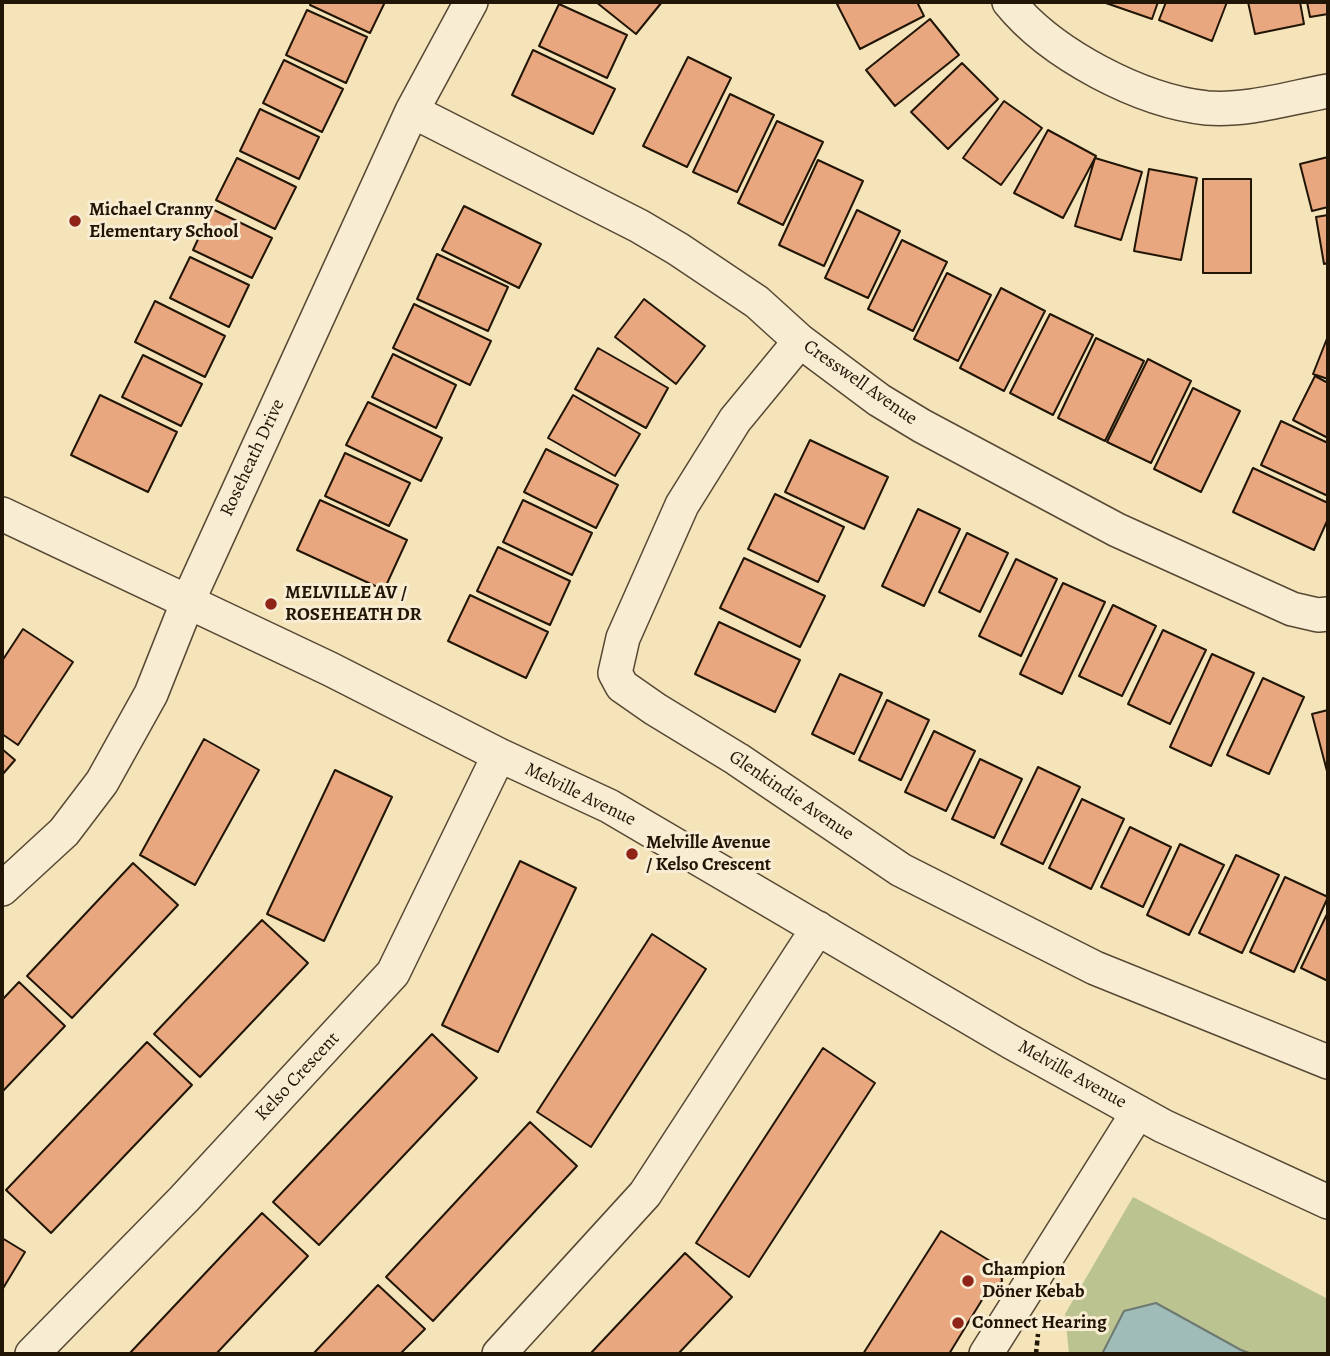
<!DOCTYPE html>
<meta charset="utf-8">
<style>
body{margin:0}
#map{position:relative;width:1330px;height:1356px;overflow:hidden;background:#f5e3ba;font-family:Alegreya,serif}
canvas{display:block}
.frame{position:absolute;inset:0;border:4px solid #211506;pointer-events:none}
</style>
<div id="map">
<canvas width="1330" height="1356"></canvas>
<div class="frame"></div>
</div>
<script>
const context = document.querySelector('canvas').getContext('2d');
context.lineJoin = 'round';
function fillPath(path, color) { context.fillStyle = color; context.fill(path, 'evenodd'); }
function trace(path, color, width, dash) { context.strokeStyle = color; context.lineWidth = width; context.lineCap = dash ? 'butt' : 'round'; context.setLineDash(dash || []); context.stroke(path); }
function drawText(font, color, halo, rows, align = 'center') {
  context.font = font + ' Alegreya,serif'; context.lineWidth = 6; context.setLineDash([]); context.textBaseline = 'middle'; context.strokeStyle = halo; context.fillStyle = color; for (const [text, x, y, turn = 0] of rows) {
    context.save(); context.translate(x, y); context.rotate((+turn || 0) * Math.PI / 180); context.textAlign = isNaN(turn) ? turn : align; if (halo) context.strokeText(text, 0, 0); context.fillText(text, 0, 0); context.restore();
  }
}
fillPath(new Path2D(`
 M1133 1197 1328 1299V1354H1069L1065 1314Z`), '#bbc490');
const water = new Path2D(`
 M1156 1303 1241 1350 1252 1354H1102L1124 1311Z`);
fillPath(water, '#a0bcb9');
trace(water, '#6d7971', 2);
const building = new Path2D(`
 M312 2H385L370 33 310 5Z
 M596 2H662L636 34Z
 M842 2H917L924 16 860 49 837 4Z
 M1103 2H1158L1152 19Z
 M1166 2H1227L1212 41 1159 20Z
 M1248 2H1300L1304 24 1255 34Z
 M1307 2H1328V14L1310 17Z
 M559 4 627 35 607 78 539 46Z
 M307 10 367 37 346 83 286 55Z
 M930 19 959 55 895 106 866 70Z
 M533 50 615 89 593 134 512 95Z
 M688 57 731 78 687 167 643 146Z
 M284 60 343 89 322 132 263 103Z
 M962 63 998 99 948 149 911 112Z
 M730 94 774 115 737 192 693 172Z
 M1004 101 1042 128 1001 185 963 158Z
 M260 109 319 137 299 179 240 151Z
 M777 121 823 142 783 225 738 203Z
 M1048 130 1096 156 1063 218 1014 193Z
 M1328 157V207L1312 211 1300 164Z
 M237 158 296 187 275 229 216 200Z
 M1095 158 1142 172 1121 240 1075 226Z
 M818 160 863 181 824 266 779 245Z
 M1149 169 1197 178 1181 260 1134 251Z
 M1203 179H1251V273H1203Z
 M464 206 541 244 519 288 442 250Z
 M212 209 272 238 252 278 193 250Z
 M857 210 900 231 868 298 825 278Z
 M1328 215V263L1324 264 1316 217Z
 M902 240 947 262 913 331 868 309Z
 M437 254 508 287 488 331 417 299Z
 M190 257 249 285 229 327 170 298Z
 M947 273 991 295 958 361 914 339Z
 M1001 288 1045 311 1004 391 960 368Z
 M644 299 705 346 676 384 615 337Z
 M155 301 225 336 205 377 135 342Z
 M414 304 491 341 470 385 393 348Z
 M1050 314 1093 335 1053 415 1010 393Z
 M1328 336V379L1313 374Z
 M1096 338 1144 361 1105 441 1058 418Z
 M598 348 668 388 646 428 575 389Z
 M393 354 456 385 436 428 372 397Z
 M143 355 202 384 181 426 122 397Z
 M1148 359 1191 381 1151 463 1107 442Z
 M1315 376 1328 383V438L1293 420Z
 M1193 388 1240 411 1201 492 1154 469Z
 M100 395 177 432 148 492 71 455Z
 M573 395 640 434 615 476 548 438Z
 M368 402 442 438 421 481 346 445Z
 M1281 421 1328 443V496L1261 465Z
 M810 440 888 477 864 529 785 492Z
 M546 449 618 485 596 528 524 492Z
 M345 453 410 483 389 526 325 496Z
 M1253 468 1328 503V519L1314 550 1233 512Z
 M775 494 844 527 818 582 748 549Z
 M320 500 407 540 384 590 297 550Z
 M523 500 592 533 572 575 503 542Z
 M918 509 960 529 924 606 882 586Z
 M967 533 1008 553 980 612 939 592Z
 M498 547 570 581 550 625 477 591Z
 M744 558 825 596 800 647 720 608Z
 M1016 559 1057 579 1021 656 979 636Z
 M1063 583 1105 602 1062 694 1020 674Z
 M470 595 548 632 526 678 448 641Z
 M1113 605 1156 626 1122 696 1079 676Z
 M719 622 800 660 775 712 695 674Z
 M23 629 73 662 18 745 2 734V661Z
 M1163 630 1206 650 1170 724 1128 704Z
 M1212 654 1254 673 1211 766 1170 747Z
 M840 674 882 693 854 754 812 734Z
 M1263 678 1304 697 1269 774 1227 755Z
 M887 700 929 720 901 780 859 760Z
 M1328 710V775L1312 714Z
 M934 731 975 751 946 811 905 792Z
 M204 739 259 770 195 885 140 855Z
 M2 749 15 760 2 775Z
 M980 759 1022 779 994 838 952 819Z
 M1038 767 1080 787 1043 864 1001 844Z
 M335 770 392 797 324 941 267 914Z
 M1082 799 1124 819 1091 889 1049 868Z
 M1130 827 1171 847 1143 907 1101 887Z
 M1180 844 1224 865 1189 935 1147 915Z
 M1236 855 1279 875 1242 953 1199 933Z
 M520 861 576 888 498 1052 442 1025Z
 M133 863 178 905 72 1018 27 976Z
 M1285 877 1328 897 1294 972 1250 952Z
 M1328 912V981L1301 968Z
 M262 920 308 963 200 1077 154 1034Z
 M652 934 706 969 591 1147 537 1112Z
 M19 982 65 1026 2 1092V1000Z
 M432 1034 477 1078 319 1245 273 1202Z
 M147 1042 192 1085 51 1233 6 1190Z
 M823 1048 875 1083 749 1277 696 1243Z
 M530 1122 577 1166 433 1321 386 1277Z
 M262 1213 308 1256 216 1354H129Z
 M941 1231 1000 1267 1002 1281 991 1298 985 1295 949 1354H863Z
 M2 1238 25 1252 2 1290Z
 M685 1253 732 1297 678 1354H590Z
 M378 1285 425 1329 400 1354H313Z`);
fillPath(building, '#e8a77f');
trace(building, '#211506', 2);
const minor = new Path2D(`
 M1009 2C1051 54 1140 101 1207 108 1248 111 1289 98 1328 91
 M412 111 639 226 678 249 757 302 800 341 879 400 922 426 1117 530 1292 609 1318 615 1328 614
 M800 341 735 420 682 505 623 638 615 673 622 686 655 709 737 759 901 870 1095 968 1328 1062
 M2 514 330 669 499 755 609 806 1011 1042 1163 1126 1328 1202
 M2 889 64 832 102 782 151 694 188 601 412 111 471 2
 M32 1354 184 1199 393 973 499 755
 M499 1354 645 1194 818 928
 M986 1354 1138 1112`);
trace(minor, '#564833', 36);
trace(new Path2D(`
 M1036 1354 1038 1334`), '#211506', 4.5, [5, 3.5]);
trace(minor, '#f8edd2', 33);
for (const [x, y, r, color] of [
 [75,221,7,"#8f2418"],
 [271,604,7,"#8f2418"],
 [632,854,7,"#8f2418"],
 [968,1281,7,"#8f2418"],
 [958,1323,7,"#8f2418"]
]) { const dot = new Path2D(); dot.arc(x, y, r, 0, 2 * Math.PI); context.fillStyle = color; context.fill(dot); trace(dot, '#f8edd2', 2.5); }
drawText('bold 19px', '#211506', '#f8edd2', [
 ["Michael Cranny",89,210],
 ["Elementary School",89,232],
 ["MELVILLE AV /",285,593],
 ["ROSEHEATH DR",285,615],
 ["Melville Avenue",646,843],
 ["/ Kelso Crescent",646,865],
 ["Champion",982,1270],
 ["Döner Kebab",982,1292],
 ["Connect Hearing",972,1323]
], 'left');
drawText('19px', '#211506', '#f8edd2', [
 ["Cresswell Avenue",860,383,35],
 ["Roseheath Drive",253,458,-65],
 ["Melville Avenue",580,795,26],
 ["Glenkindie Avenue",791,796,34],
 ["Melville Avenue",1072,1075,29],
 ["Kelso Crescent",298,1077,-47]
]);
</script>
